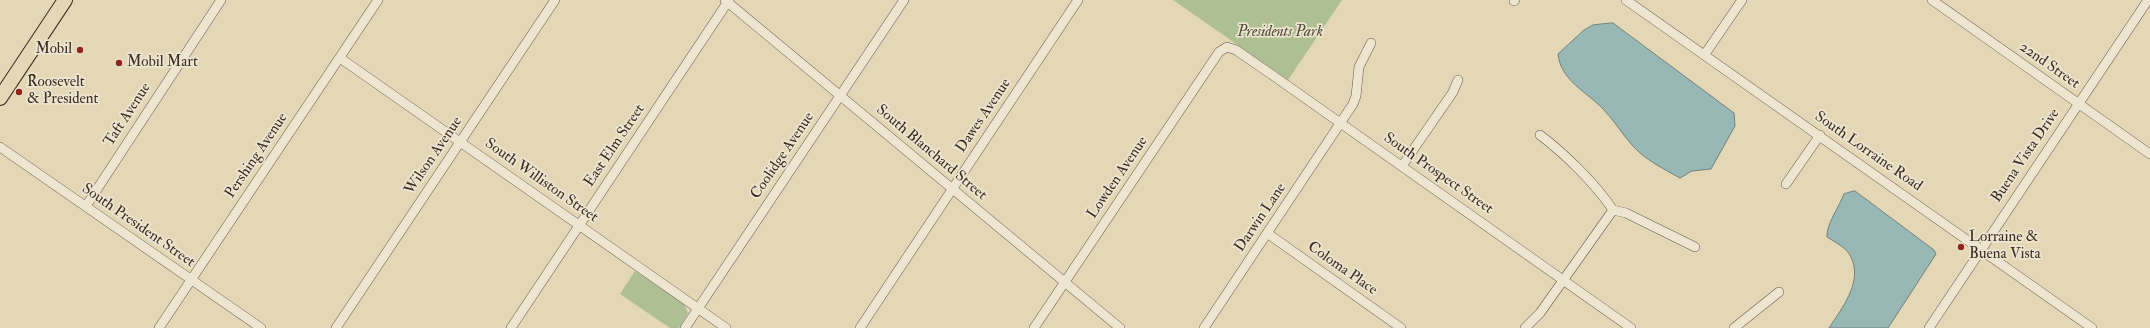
<!DOCTYPE html>
<style>
body{margin:0}
canvas{display:block;background:#e4d7b6}
</style>
<canvas width="2150" height="328"></canvas>
<script>
const context = document.querySelector('canvas').getContext('2d');
context.lineJoin = 'round';
function fillPath(path, color) { context.fillStyle = color; context.fill(path, 'evenodd'); }
function trace(path, color, width, dash) { context.strokeStyle = color; context.lineWidth = width; context.lineCap = dash ? 'butt' : 'round'; context.setLineDash(dash || []); context.stroke(path); }
function drawText(font, color, halo, rows, align = 'center') {
  context.font = font + ' "IM FELL Double Pica",serif'; context.lineWidth = 3.5; context.setLineDash([]); context.textBaseline = 'middle'; context.strokeStyle = halo; context.fillStyle = color; for (const [text, x, y, turn = 0] of rows) {
    context.save(); context.translate(x, y); context.rotate((+turn || 0) * Math.PI / 180); context.textAlign = isNaN(turn) ? turn : align; if (halo) context.strokeText(text, 0, 0); context.fillText(text, 0, 0); context.restore();
  }
}
fillPath(new Path2D(`
 M1173 0H1342L1288 80Z
 M635 271 684 304 688 313 679 328H670L620 294Z`), '#aebf93');
const water = new Path2D(`
 M1613 23 1734 113 1735 126 1711 169 1692 171 1680 178C1664 169 1645 160 1632 145 1622 134 1614 120 1603 109 1586 91 1561 81 1558 54L1584 30 1593 25Z
 M1855 191 1934 250 1936 254 1888 328H1829C1842 308 1863 282 1851 257 1847 248 1835 242 1827 237 1826 225 1839 207 1844 194Z`);
fillPath(water, '#98b8b6');
trace(water, '#72807b', 1);
const minor = new Path2D(`
 M725 0 1120 328
 M1626 0 2092 328
 M1932 0 2150 154
 M1514 1 1515 0
 M1705 54 1742 0
 M340 58 726 328
 M1540 135C1565 154 1595 183 1613 210
 M0 147 261 328
 M1402 166 1453 92 1458 80
 M1786 184 1820 135
 M86 206 221 0
 M1613 210 1626 213 1695 247
 M1267 233 1401 328
 M159 328 378 0
 M336 328 555 0
 M511 328 729 0
 M685 328 904 0
 M860 328 1078 0
 M1034 328 1219 52 1227 47 1236 50 1278 79 1631 328
 M1204 328 1353 104 1356 96 1359 67 1371 43
 M1525 328 1540 313 1613 210
 M1734 328 1779 292
 M1929 328 2148 0`);
const primary = new Path2D(`
 M0 98 65 0`);
trace(minor, '#645847', 10);
trace(primary, '#392d22', 16);
trace(minor, '#ede5d0', 9);
trace(primary, '#e4d7b6', 14);
for (const [x, y, r, color] of [
 [80,50,4,"#8f2418"],
 [119,63,4,"#8f2418"],
 [19,92,4,"#8f2418"],
 [1961,247,4,"#8f2418"]
]) { const dot = new Path2D(); dot.arc(x, y, r, 0, 2 * Math.PI); context.fillStyle = color; context.fill(dot); trace(dot, '#ede5d0', 1.5); }
drawText('italic 15px', '#504a39', '#ede5d0', [
 ["Presidents Park",1280,33]
]);
drawText('15px', '#392d22', '#ede5d0', [
 ["Mobil",72,50,"right"],
 ["Mobil Mart",127,63],
 ["Roosevelt",27,83],
 ["& President",27,100],
 ["Lorraine &",1969,238],
 ["Buena Vista",1969,255]
], 'left');
drawText('15px', '#392d22', '#ede5d0', [
 ["22nd Street",2049,66,35],
 ["Taft Avenue",128,115,-57],
 ["Dawes Avenue",984,116,-56],
 ["East Elm Street",615,146,-56],
 ["South Lorraine Road",1868,152,35],
 ["South Blanchard Street",931,153,40],
 ["Pershing Avenue",257,156,-56],
 ["Wilson Avenue",434,156,-56],
 ["Coolidge Avenue",783,156,-56],
 ["Buena Vista Drive",2026,156,-56],
 ["South Prospect Street",1438,174,35],
 ["Lowden Avenue",1118,178,-56],
 ["South Williston Street",541,181,35],
 ["Darwin Lane",1261,218,-56],
 ["South President Street",138,226,35],
 ["Coloma Place",1342,269,35]
]);
</script>
